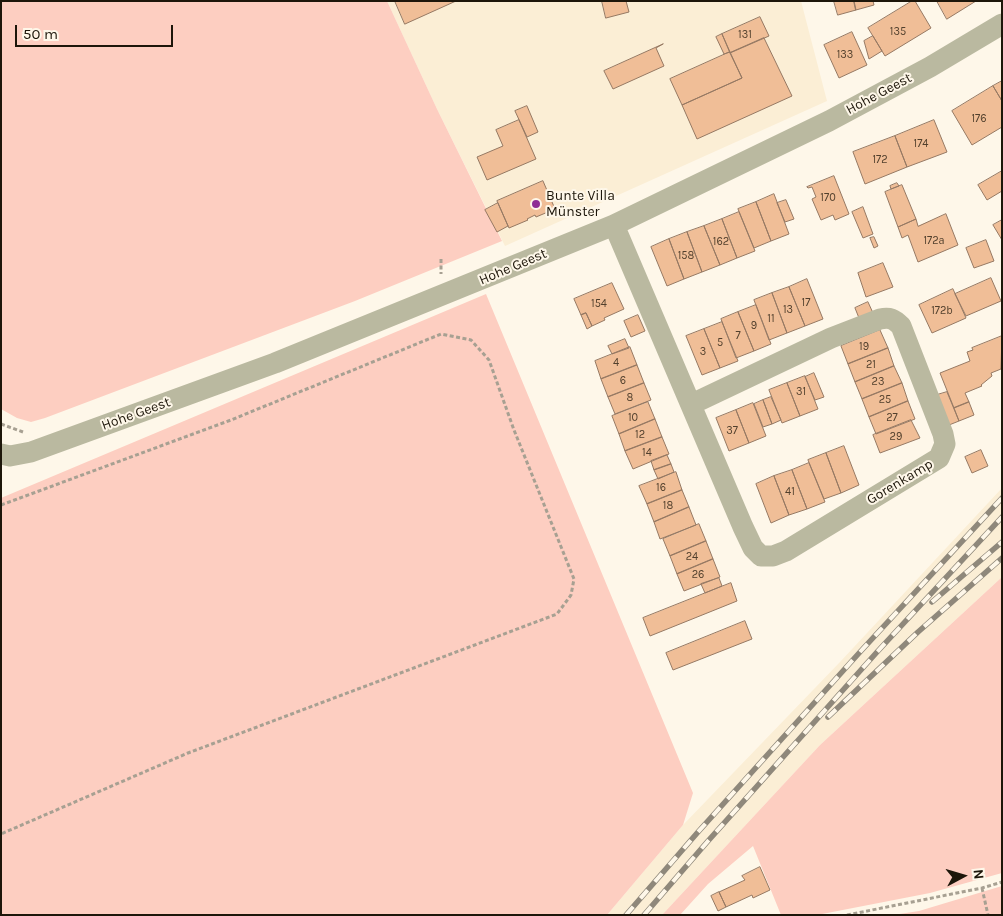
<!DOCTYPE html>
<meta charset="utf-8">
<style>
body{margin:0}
#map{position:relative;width:1003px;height:916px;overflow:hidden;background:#fef7e9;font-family:Karla,sans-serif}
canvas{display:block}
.frame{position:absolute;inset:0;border:2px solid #1d160a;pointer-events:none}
.north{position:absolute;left:938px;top:851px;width:50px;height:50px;-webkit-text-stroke:4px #fef7e9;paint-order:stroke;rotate:84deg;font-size:14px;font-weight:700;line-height:20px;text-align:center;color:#1d160a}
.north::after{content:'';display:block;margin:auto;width:18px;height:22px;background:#1d160a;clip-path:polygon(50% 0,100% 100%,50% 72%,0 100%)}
.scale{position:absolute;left:15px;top:25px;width:158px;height:22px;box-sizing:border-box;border:2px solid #1d160a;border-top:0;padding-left:6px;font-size:15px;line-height:18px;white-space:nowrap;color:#1d160a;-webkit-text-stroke:4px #fef7e9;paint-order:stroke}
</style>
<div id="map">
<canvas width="1003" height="916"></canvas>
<div class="frame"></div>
<div class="north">N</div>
<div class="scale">50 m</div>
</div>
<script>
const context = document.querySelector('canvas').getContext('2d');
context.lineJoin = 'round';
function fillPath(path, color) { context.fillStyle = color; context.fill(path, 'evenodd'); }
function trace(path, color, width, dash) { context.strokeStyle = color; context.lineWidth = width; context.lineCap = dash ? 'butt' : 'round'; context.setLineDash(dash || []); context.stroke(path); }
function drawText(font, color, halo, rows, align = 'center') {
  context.font = font + ' Karla,sans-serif'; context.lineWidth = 4; context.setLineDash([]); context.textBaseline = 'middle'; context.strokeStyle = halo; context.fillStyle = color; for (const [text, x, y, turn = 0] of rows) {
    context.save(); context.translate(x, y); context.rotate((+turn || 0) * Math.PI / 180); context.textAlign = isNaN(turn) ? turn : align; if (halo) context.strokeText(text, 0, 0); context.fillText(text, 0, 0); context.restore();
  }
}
fillPath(new Path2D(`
 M387 1H801L827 101 505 246 437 109Z
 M1002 488V577L820 745 662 915H607L683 825 840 662Z`), '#fbeed5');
fillPath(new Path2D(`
 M1 1H387L437 109 502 241 355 301 45 418 31 422 17 418 1 409Z
 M486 294 693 793 683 825 607 915H1V498Z
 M1002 577V873L930 893 817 915H781L753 846 708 884 680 915H662L820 745Z
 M1002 886V915H893L919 911Z`), '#fdcec1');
const building = new Path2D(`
 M395 1H456L405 24Z
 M602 1H626L629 12 606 18Z
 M834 1H854L856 10 838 15Z
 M854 1H873L874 5 856 10Z
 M912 1H915L931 28 885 56 868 28Z
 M937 1H976L947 19Z
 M760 17 769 36 730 53 722 34Z
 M852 32 867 65 839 78 824 45Z
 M722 34 730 52 724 54 716 37Z
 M873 36 882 51 869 59 864 41Z
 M764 38 792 96 697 139 682 105 742 78 730 53Z
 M663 44 656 48 664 66 613 89 604 71Z
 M730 52 742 78 682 105 670 79Z
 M1002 81V101L993 86Z
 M993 86 1002 101V127L972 145 952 111Z
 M527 106 538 132 527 137 515 111Z
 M519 120 536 159 487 180 477 157 503 146 496 130Z
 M934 120 947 152 907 167 895 136Z
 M895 136 907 167 865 184 853 152Z
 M1002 171V191L987 200 978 185Z
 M834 176 849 214 835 220 833 215 821 220 812 199 816 197 812 187 808 188 807 187Z
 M543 181 555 209 536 217 535 215 527 219 528 220 509 228 497 201Z
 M897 183 899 186 891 189 890 186Z
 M902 185 916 219 898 227 885 192Z
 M774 194 789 234 771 241 756 202Z
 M786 200 794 219 785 222 777 203Z
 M756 202 771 241 754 248 738 209Z
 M498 203 508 226 497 232 485 210Z
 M863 207 873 234 863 238 852 212Z
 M739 212 755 251 737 258 722 219Z
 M946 214 958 245 918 262 908 235 902 238 898 227 916 219 918 226Z
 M722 219 737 258 720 265 704 226Z
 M1002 220V240L993 225Z
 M704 226 720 265 702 272 687 232Z
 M687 232 702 272 684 279 669 239Z
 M874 237 878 246 874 248 870 238Z
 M669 239 684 279 667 286 651 247Z
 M986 240 994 261 974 268 966 248Z
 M883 263 893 287 866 297 858 273Z
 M991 278 1001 301 966 316 955 294Z
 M807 279 823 319 805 326 789 287Z
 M612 283 624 309 604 318 605 320 592 326 586 313 581 315 574 299Z
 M789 287 805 326 787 333 772 293Z
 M953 289 966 318 932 333 919 305Z
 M772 293 787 333 769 340 754 300Z
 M868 302 873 313 859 318 855 308Z
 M756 305 771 344 754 351 738 312Z
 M738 312 754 351 736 358 721 319Z
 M586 313 592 326 587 329 581 315Z
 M638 315 645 331 631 337 624 321Z
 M722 322 738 361 720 368 704 329Z
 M704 329 720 368 702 375 686 336Z
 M880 330 888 348 848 364 841 346Z
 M1002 336 1001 369 991 373 992 376 981 385 982 386 965 393 969 402 954 408 940 373 970 361 967 352 973 350 972 348Z
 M625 339 629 348 612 354 608 346Z
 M630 347 637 365 601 379 595 361Z
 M888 348 894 366 855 382 848 364Z
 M637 365 644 383 608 397 601 379Z
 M894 366 902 383 862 399 855 382Z
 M814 373 824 397 815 400 805 377Z
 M805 376 818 409 800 416 787 383Z
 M644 383 651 400 615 414 608 397Z
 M787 383 800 416 782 423 769 390Z
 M902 383 908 401 869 417 862 399Z
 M947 392 959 421 949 425 937 395Z
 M771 397 781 420 772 424 763 400Z
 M763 400 772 424 763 427 754 404Z
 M908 401 915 419 876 434 869 417Z
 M648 402 655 419 619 434 612 416Z
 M969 402 974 415 959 421 954 408Z
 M753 403 766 436 749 443 736 410Z
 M736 410 749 443 729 451 716 418Z
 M655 419 662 437 625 451 619 434Z
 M911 420 920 438 880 453 873 435Z
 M662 437 669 454 633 469 625 451Z
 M844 446 859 485 841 493 826 453Z
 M981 450 988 466 972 473 965 457Z
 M826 453 841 493 824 499 808 460Z
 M667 455 671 464 654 470 651 461Z
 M809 463 825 502 807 509 792 470Z
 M671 464 674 472 658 479 654 470Z
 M792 470 807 509 789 515 774 476Z
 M676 472 682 490 647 504 639 486Z
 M774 476 789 515 771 523 756 484Z
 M682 490 689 507 654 522 647 504Z
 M689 507 696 525 660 539 654 522Z
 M699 524 706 541 670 556 663 539Z
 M706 541 713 559 677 574 670 556Z
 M713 559 720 577 684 591 677 574Z
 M719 578 722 586 705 593 701 584Z
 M731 583 737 601 650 636 643 618Z
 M745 621 752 639 673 670 666 653Z
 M760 867 770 890 753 898 752 895 726 907 719 892 745 880 742 876Z
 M719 892 726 907 718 911 711 896Z`);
fillPath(building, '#f0be97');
trace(building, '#967963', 1);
trace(new Path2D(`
 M441 259V274
 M1 424 23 432
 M1 505 231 420 441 334 471 340 489 360 514 430 574 579 571 595 557 614 188 753 1 834
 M982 888 988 915
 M847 915 982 888 1002 882`), '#a7a092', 3, [4, 2.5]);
trace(new Path2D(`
 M614 225 743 527 753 548 761 556H773L786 551 939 458 945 444 943 434 901 326C894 319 890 317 880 319L831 338 692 404
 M1 454 10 456 31 452 275 363 614 225 829 121 930 67 1002 24`), '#bab9a0', 21);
const rail = new Path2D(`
 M932 602 1002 542
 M828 717 918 632 1002 558
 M626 915 698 832 860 652 1002 498
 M644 915 708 841 877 652 1002 517`);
trace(rail, '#8f887b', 5.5);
trace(rail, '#fef7e9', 4, [11]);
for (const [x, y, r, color] of [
 [536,204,5,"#8f2d95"]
]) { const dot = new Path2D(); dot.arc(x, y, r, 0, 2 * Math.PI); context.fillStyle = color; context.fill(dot); trace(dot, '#fef7e9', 2); }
drawText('11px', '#52402d', null, [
 ["135",898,32],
 ["131",745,35],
 ["133",845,55],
 ["176",979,119],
 ["174",921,144],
 ["172",880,160],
 ["170",828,198],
 ["172a",934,241],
 ["162",721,242],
 ["158",686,256],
 ["17",806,303],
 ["154",599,304],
 ["13",788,310],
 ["172b",942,311],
 ["11",771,319],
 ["9",754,326],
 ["7",738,336],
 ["5",720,343],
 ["19",864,347],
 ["3",703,352],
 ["4",616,363],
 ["21",871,365],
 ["6",623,381],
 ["23",878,382],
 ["31",801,392],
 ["8",630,398],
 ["25",885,400],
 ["10",633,418],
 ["27",892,418],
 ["37",732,431],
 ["12",640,435],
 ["29",896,437],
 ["14",647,453],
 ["16",661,488],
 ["41",790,492],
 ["18",668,506],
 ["24",692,557],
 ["26",698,575]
]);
drawText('14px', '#1d160a', '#fef7e9', [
 ["Hohe Geest",879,94,-28],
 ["Hohe Geest",513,267,-23],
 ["Hohe Geest",136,414,-20],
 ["Gorenkamp",900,482,-31]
]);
drawText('14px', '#1d160a', '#fef7e9', [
 ["Bunte Villa",546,196],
 ["Münster",546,212]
], 'left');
</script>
